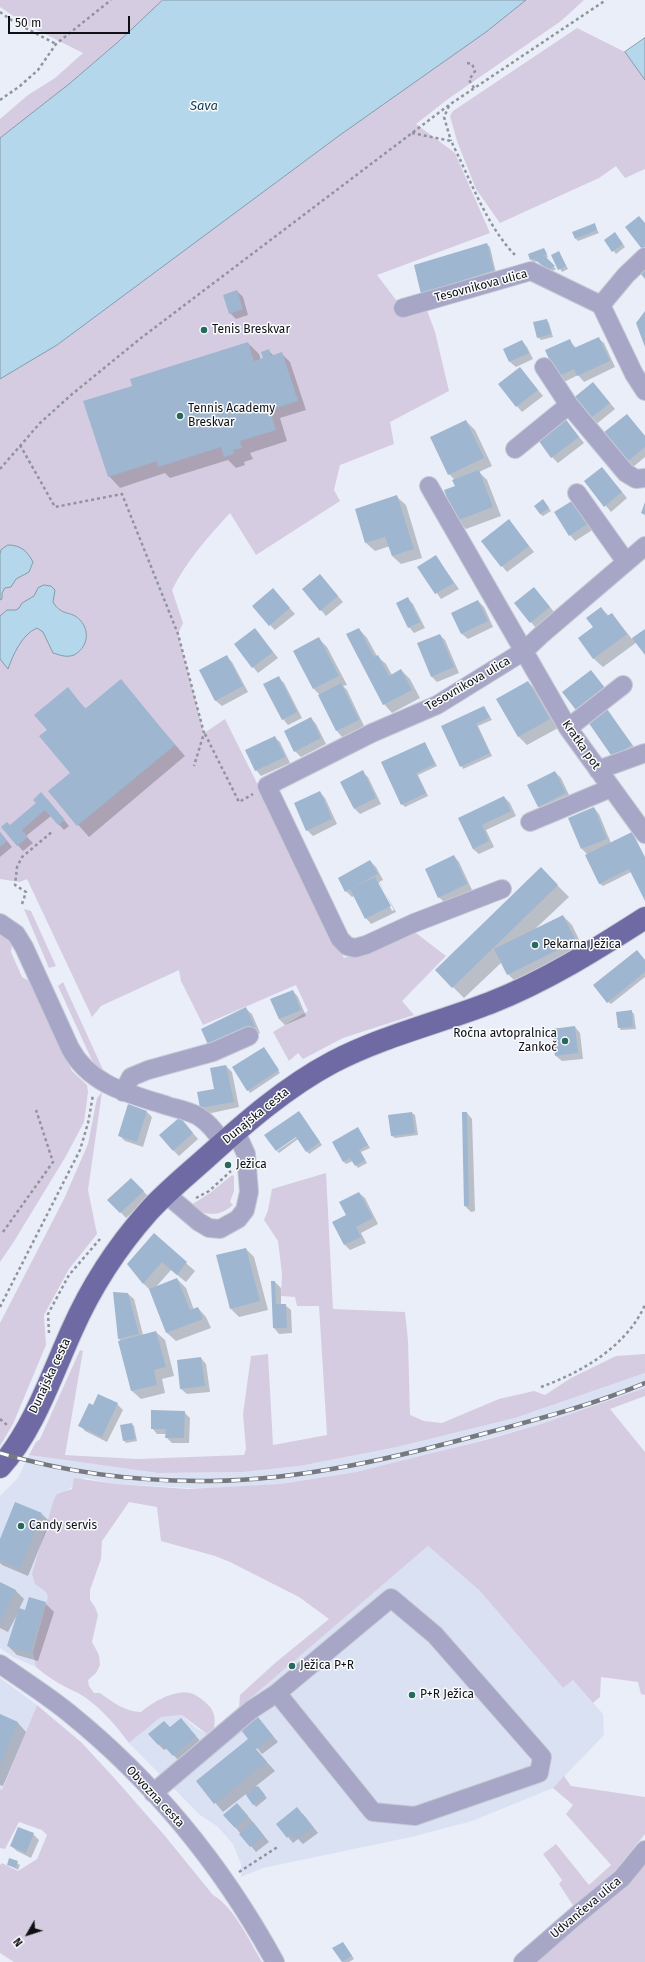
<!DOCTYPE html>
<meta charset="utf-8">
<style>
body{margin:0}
#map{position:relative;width:645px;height:1962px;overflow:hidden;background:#e9eef9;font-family:"Fira Sans",sans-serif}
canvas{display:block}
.north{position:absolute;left:8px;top:1914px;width:40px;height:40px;-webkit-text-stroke:3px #fafbfd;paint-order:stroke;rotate:231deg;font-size:11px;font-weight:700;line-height:16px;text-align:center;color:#0f1014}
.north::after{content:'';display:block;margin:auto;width:14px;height:18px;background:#0f1014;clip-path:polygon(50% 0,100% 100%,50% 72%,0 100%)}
.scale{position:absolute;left:8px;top:16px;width:122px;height:18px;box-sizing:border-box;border:2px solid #0f1014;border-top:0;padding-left:5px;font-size:12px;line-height:14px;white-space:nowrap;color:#0f1014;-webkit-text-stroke:3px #fafbfd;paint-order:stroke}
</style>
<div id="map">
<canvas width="645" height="1962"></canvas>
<div class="north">N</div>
<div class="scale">50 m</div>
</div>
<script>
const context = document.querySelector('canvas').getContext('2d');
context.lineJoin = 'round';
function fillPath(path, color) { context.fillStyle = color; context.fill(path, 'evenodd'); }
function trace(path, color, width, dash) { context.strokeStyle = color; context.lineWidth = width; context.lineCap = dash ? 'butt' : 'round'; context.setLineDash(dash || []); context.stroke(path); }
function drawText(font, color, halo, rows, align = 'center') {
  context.font = font + ' "Fira Sans",sans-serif'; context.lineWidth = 3; context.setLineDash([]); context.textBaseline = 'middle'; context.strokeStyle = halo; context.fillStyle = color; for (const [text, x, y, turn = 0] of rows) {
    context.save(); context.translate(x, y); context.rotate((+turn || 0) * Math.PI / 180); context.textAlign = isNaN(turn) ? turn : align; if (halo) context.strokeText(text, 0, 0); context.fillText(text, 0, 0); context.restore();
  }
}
fillPath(new Path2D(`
 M645 1373V1388L544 1423 405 1461 356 1472 280 1484 208 1489 117 1484 85 1478 54 1499 52 1509 77 1546 36 1667 13 1657 0 1648V1496L18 1478 29 1455 158 1473 242 1472 300 1466 397 1447 515 1418Z
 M428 1546 479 1590 563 1688 573 1680 603 1714 604 1735 553 1788 472 1821 411 1837 263 1868 241 1877V1864L233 1844 217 1826 200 1815 129 1743 161 1717 173 1716 182 1715 196 1728 207 1734Z
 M0 1678 37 1705 2 1790 0 1789Z`), '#dae1f2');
fillPath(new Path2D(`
 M0 0H163L118 42 69 84 0 138V119L28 95 55 78 83 53 27 25 0 7Z
 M526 0H584L561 21 448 99 416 124 455 153 490 233 377 275 396 300 421 294 435 332 449 391 390 422 394 444 340 465 334 490 340 501 256 555 230 513C208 537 187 560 172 590L183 623 178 634 204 733 225 719 344 958 412 930 446 956 402 1001 414 1015 343 1038 303 1059 298 1053 289 1061 273 1032 308 1011 296 985 203 1025 181 981 179 970 101 1006 92 1017 27 879 20 882 0 879V379L57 345 340 135 486 32Z
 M577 28 625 52 645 80V169L625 178 616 166 599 178 500 223 476 189 457 141 450 116 453 111Z
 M24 909 31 911 56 966 49 968Z
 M0 934 12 944 11 952 22 977 31 982 72 1071 87 1085 88 1092 84 1122 66 1156 13 1243 0 1262Z
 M63 982 104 1072 95 1067 58 986Z
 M102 1092 88 1190 97 1234 69 1269 44 1315 46 1345 13 1424 0 1446V1323L64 1199 88 1144 97 1098Z
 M326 1173 333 1309 405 1312 408 1341 410 1415 424 1421 442 1423 499 1399 534 1391 545 1395 571 1378 616 1356 645 1354V1373L515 1418 397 1447 300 1466 243 1472 158 1473 29 1455 36 1442 40 1439 80 1350 83 1351 65 1455 137 1459 244 1455 246 1449 243 1414 251 1356 268 1354 273 1445 327 1435 319 1306H297L295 1297 281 1296 282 1274 278 1241 264 1220 268 1210 272 1189Z
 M232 1175 234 1176V1191L230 1202 233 1205C219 1217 205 1217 191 1205L210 1193Z
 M645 1388V1396L610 1409 645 1452V1695L641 1694 638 1682 601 1677 600 1697 593 1703 573 1680 563 1688 479 1590 428 1546 239 1708 240 1695 275 1663 329 1619 299 1597 230 1562 215 1556 161 1541 157 1507 129 1502 102 1541 101 1559 90 1590V1600L95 1607 98 1615 92 1642 99 1655 100 1665 96 1673 88 1680 89 1686 94 1693H100C113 1702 125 1712 141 1712 153 1702 173 1690 190 1693 195 1694 202 1699 206 1703 214 1709 216 1718 214 1728L207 1734 182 1715 161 1717 129 1743C116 1725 98 1704 78 1693 62 1686 49 1678 36 1667L33 1652 48 1597 46 1592 35 1584 32 1574 54 1499 57 1494 72 1489 74 1478 117 1484 188 1489 280 1484 356 1472 489 1439 544 1423Z
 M37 1705 82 1743 117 1781 165 1836 213 1895C234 1907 250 1942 262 1962H14L0 1953V1865L2 1863 18 1871 37 1859 47 1835 42 1830 19 1822 5 1849 0 1848V1789L2 1790Z
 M564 1776 571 1786 645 1797V1834L616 1870 574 1907 559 1884 562 1880 543 1854 556 1844 589 1885 611 1865 566 1814 573 1805 553 1788Z
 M645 1857V1962H532Z`), '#d6cce2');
const water = new Path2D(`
 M163 0H526L486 32 340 135 57 345 0 379V138L69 84 118 42Z
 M645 38V80L625 52Z
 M8 545C21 545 27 551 33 562L29 572 16 579 11 587 5 588 2 593V599L0 600V554L1 550Z
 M44 585 51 586 55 590 53 602C62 617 71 610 80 620 91 632 87 648 74 655 66 658 60 655 53 653L43 632 37 628C22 634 13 655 8 669L0 659V616L7 610H16L19 608 22 603 34 596 38 588Z`);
fillPath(water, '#b5d7eb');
trace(water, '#839baa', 1);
fillPath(new Path2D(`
 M594 224 599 233 578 241 576 239Z
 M617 236 625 247 616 254 605 240Z
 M487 244 490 247 496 273 424 296Z
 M544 249 548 257 545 258 556 269 551 272 538 261 534 262 531 260Z
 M559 252 568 269 562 272 552 256Z
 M237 291 243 297 248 315 236 319 230 313Z
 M546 320 549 323 553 337 541 340 538 337Z
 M598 338 604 343 615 367 584 382 578 375 564 382 558 376 569 340 576 348Z
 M522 341 527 347 533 359 516 367 510 362Z
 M248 343 259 354 261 360 264 359 268 350 274 356 281 353 290 362 306 410 280 418 287 441 250 453 253 459 244 462 245 465 236 468 228 460 170 478 165 473 120 488 109 476 134 386Z
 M520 368 543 396 522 412 499 385Z
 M593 383 615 409 594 426 588 420Z
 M627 415 645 436V457L633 467 628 461Z
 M564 418 584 443 558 463 552 457Z
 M466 421 475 430 492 466 479 472 487 480 501 516 466 529 457 521 455 480 449 474Z
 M607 474 627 498 611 512 585 481Z
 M397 497 406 505 422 558 401 564 392 556 390 546 375 551 366 543Z
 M543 500 551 511 543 516 540 514Z
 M575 500 594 529 575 541 570 535Z
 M509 521 534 552 507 572 482 542Z
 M436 557 459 589 441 599 419 568Z
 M325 581 343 602 326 616 303 589Z
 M534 588 555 613 536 628 515 603Z
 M278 595 295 614 275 630 270 625Z
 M408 599 413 604 425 628 414 633 409 627Z
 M478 601 484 607 493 627 468 639 462 634 452 614Z
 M601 608 609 616 612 614 632 639 645 630V653L637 642 603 667 594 659 579 638 594 627Z
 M255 629 278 658 258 673 253 667Z
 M359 629 367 638 377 656 386 664 392 675 401 670 410 679 420 698 392 713 384 704Z
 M440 635 445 640 459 673 437 682 431 676Z
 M319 639 327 647 347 685 343 686 347 690 364 726 342 737 337 731 320 695 314 689 295 651Z
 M226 656 232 662 248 692 222 706 216 701 200 670Z
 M278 677 284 683 302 718 288 725 283 719Z
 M120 681 185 756 89 837 49 792 71 773 48 730 67 689 86 709Z
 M528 682 537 691 558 728 527 745 519 737Z
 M484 707 492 720 478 726 492 756 463 769 442 727Z
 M605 707 637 751 619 763Z
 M311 718 316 724 326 744 301 757 295 751Z
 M274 737 280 742 290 763 261 776 256 770Z
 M425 743 437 766 418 775 428 796 405 807 402 804Z
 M362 772 368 777 381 804 360 814 355 809Z
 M555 772 561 778 571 799 544 812 538 806Z
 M320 792 325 798 337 824 313 836 307 830Z
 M504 797 510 803 516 816 486 830 494 847 479 854 473 849 459 818Z
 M47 799 69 826 64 830 51 816 26 836 33 843 23 851 2 827 10 826Z
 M594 808 599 814 611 843 631 833 634 836 645 857V899L631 872 603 886 600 884 586 856 588 855 582 849Z
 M0 832 12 847 0 857Z
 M454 856 459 862 472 890 445 903 439 897 426 869Z
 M370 861 376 867 383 880 379 882 396 912 371 924 366 918 354 896 352 897 346 891ZM378 883H380L394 910 392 911Z
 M541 869 569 897 535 929 563 916 572 925 584 950 517 983 508 974 502 962 464 998 436 970Z
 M645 961V977L611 1004 608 1002Z
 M293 991 298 997 306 1016 285 1025 279 1019 271 1000Z
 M246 1009 252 1014 260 1033 216 1054Z
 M632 1012 634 1014 636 1029 621 1030 619 1027Z
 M575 1027 580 1033 583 1059 562 1061 556 1056Z
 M266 1051 280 1073 250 1093 248 1090Z
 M226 1066 232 1072 239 1107 207 1114 201 1108 215 1090Z
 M147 1112 152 1117 143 1147 125 1141 119 1135Z
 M412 1113 415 1115 418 1135 395 1138 392 1136 389 1116Z
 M467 1113 472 1119 475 1211 471 1212 465 1206Z
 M301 1114 322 1145 309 1154 298 1139 279 1153 277 1151 300 1135Z
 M185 1124 198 1139 179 1156 173 1150Z
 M358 1128 370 1148 361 1152 367 1163 358 1168 353 1161 346 1164 344 1162 333 1142Z
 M131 1179 149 1197 126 1218 109 1200Z
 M359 1193 365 1198 378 1224 361 1233 366 1243 350 1250 345 1245 347 1215Z
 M154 1235 195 1271 186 1282 171 1270 155 1288 177 1279 186 1288 194 1310 198 1308 206 1317 211 1328 176 1341 167 1333 150 1290 143 1283Z
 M246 1249 254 1257 268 1310 239 1317 231 1309Z
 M275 1282 281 1288V1305H285L291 1310 292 1333 279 1334 274 1328Z
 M128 1294 134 1299 143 1335 156 1332 165 1340 174 1376 162 1379 165 1393 141 1399 132 1391 119 1341H121L119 1339Z
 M201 1358 206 1364 210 1392 187 1394 181 1389Z
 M117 1404 123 1410 107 1442 85 1431 80 1425 93 1406Z
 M184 1412 190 1418 189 1443H172L166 1437 167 1434H157L152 1428Z
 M132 1424 134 1426 137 1441 126 1443 124 1440Z
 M42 1514 50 1522 28 1576 2 1565 0 1563V1541Z
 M0 1583 15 1590 24 1599 19 1609 26 1611 45 1603 54 1612 38 1661 17 1655 8 1646 18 1613 8 1632 0 1628Z
 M0 1715 18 1723 26 1732 3 1786 0 1785Z
 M263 1724 278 1742 262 1754 257 1748H254L275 1771 256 1786 267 1798 256 1807 246 1794 223 1812 197 1781 250 1739Z
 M186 1725 201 1742 179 1761 167 1748 164 1750 158 1744 170 1728Z
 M243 1810 269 1842 256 1852 235 1827Z
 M303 1814 318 1833 303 1844 298 1839 293 1843 288 1837Z
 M33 1834 39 1840 31 1858 17 1851 11 1846Z
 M10 1859 20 1865 18 1870 8 1864Z
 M345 1945 354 1959 349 1962H343L334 1949Z`), '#0003');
fillPath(new Path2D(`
 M639 216 645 223V247L642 249 625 227Z
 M595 223 597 230 575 239 572 232Z
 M615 232 623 244 612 252 604 240Z
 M487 243 494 270 421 294 414 265Z
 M544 248 547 254 544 255 555 266 548 270 534 259 530 260 528 254Z
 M559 251 566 266 558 270 551 255Z
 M645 262V279L637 269Z
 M237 290 243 309 229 314 223 295Z
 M645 311V347L636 323Z
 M547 319 551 334 537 338 533 322Z
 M599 337 610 361 577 376 574 369 557 377 545 350 570 339 574 348Z
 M522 340 529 353 509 362 503 349Z
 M248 342 254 361 263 358 261 352 269 349 271 356 282 352 298 401 270 410 276 430 240 441 242 448 233 450 234 454 224 457 221 447 158 467 157 461 108 477 83 401 132 386 130 379Z
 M520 367 538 390 516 407 498 384Z
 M593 382 610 403 587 421 571 400Z
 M627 414 645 436V447L627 462 603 433Z
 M564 417 579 437 551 458 536 437Z
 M466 420 484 458 448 475 430 437Z
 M602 467 622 492 604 507 584 481Z
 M479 470 493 507 456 521 444 490 455 486 452 480Z
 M397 495 414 549 392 556 385 537 365 543 355 509Z
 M543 499 549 508 540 514 534 506Z
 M575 499 589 523 569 536 554 512Z
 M645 502V515L641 513Z
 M509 519 529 546 501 567 481 541Z
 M436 555 454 583 435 594 417 567Z
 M320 574 338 596 320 611 302 589Z
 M534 587 550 607 530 623 514 603Z
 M273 588 290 608 269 626 252 606Z
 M408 597 420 622 408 628 396 603Z
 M478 600 488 621 461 634 451 613Z
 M601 607 607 616 612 613 627 634 593 659 578 638 593 627 586 618Z
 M255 628 273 652 252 668 234 644Z
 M359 628 374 657 378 655 389 676 401 669 412 690 383 705 346 634Z
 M645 629V655L632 638Z
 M440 634 454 667 431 677 417 643Z
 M319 637 339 676 313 689 293 651Z
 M227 655 243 686 215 701 199 670Z
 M591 670 605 688 576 710 562 692Z
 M279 676 297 712 282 720 263 684Z
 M121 679 175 745 77 826 48 791 70 773 39 736 47 730 34 715 68 687 85 709Z
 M528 681 550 719 518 737 496 699Z
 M341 683 359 720 336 731 318 695Z
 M484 706 490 717 476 724 490 753 460 767 441 726Z
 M605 706 632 745 613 758 586 719Z
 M311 717 321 738 294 752 284 731Z
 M275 736 285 757 255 771 245 750Z
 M425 742 435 764 416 773 426 793 401 805 381 762Z
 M363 770 376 798 354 809 340 782Z
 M555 771 566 793 538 807 527 785Z
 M320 791 332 819 306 831 294 803Z
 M41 792 65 820 58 825 45 810 22 830 28 837 17 846 1 827 7 822 10 825 36 803 33 800Z
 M504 796 511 811 482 825 489 841 473 849 458 818Z
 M594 807 607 839 581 849 568 818Z
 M0 832 7 841 0 847Z
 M632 832 645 858V901L629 869 599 884 585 855Z
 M454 855 467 884 438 898 425 869Z
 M370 860 378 874 352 888 375 877 391 906 365 919 350 889 345 892 338 878Z
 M541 867 558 885 452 988 435 970Z
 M563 915 576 941 507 975 494 949Z
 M637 950 645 960V972L607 1003 593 985Z
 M293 990 301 1010 279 1019 270 999Z
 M246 1007 255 1027 210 1049 201 1029Z
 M632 1010 633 1027 618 1028 616 1012Z
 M575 1026 578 1053 555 1056 552 1029Z
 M264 1047 279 1070 247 1091 232 1067Z
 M226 1065 234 1102 200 1108 197 1092 214 1089 210 1068Z
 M128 1104 147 1111 137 1142 118 1136Z
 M299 1111 320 1142 306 1152 296 1137 276 1151 264 1135Z
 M412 1112 415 1133 391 1136 388 1115Z
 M462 1112H467L469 1206H464Z
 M180 1117 193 1133 173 1151 159 1135Z
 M358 1127 368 1145 359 1150 365 1160 355 1166 350 1158 343 1162 332 1142Z
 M131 1178 144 1191 120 1213 107 1200Z
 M359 1192 373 1218 356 1227 361 1237 344 1245 332 1222 346 1215 339 1202Z
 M154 1233 187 1262 177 1275 162 1262 143 1284 127 1264Z
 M246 1248 260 1301 230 1309 216 1255Z
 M177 1278 190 1310 198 1307 203 1319 166 1333 149 1289Z
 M271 1281H275L276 1304H286L287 1328H273Z
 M113 1292 128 1293 139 1334 118 1339Z
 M156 1331 166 1367 154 1370 157 1385 131 1391 118 1341Z
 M201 1357 205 1386 180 1389 177 1360Z
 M98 1394 118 1403 102 1437 78 1426 89 1403 93 1405Z
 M151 1410 185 1411 184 1438H165L166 1429H151Z
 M132 1423 135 1439 123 1441 120 1425Z
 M15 1502 42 1513 20 1568 0 1560V1539Z
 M0 1582 16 1590 0 1622Z
 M29 1597 46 1602 30 1653 7 1646 19 1608 25 1610Z
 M0 1714 18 1722 0 1765Z
 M258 1717 273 1736 256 1749 267 1762 214 1804 196 1781 248 1739 241 1730Z
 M181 1718 196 1736 173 1756 161 1743 158 1745 148 1734 164 1721 170 1727Z
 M258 1786 265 1795 253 1805 246 1795Z
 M237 1803 248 1816 235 1828 223 1815Z
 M297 1807 313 1827 297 1839 292 1833 287 1838 276 1824Z
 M253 1822 264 1836 250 1847 239 1834Z
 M18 1827 34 1833 26 1853 10 1846Z
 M9 1858 18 1861 16 1868 7 1865Z
 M343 1942 352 1956 342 1962 332 1948Z`), '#9eb6d0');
const minor = new Path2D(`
 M601 305 626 275 645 257
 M403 308 531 271 601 305 634 374 645 391
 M544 367 569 405 626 473 636 479 645 478
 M515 449 569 405
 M429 486 568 728 645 834
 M577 493 626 562
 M568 728 623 685
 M598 770 645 753
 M530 822 611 788
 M502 889 414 923 366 945 355 948 347 946 340 939 267 786 372 733 437 705 524 651 541 635 645 546
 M0 923 16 934 24 947 70 1048C90 1086 131 1094 168 1106 178 1109 189 1111 198 1116 208 1122 216 1132 223 1143
 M123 1092 131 1077 148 1070 213 1052 249 1036
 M166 1194 199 1222 209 1228 220 1229 238 1219 245 1210 249 1192 246 1154 236 1132
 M0 1664C23 1680 47 1695 69 1713 153 1781 223 1867 275 1962
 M153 1793 251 1710 277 1693 391 1598 435 1635 542 1757 539 1773 415 1816 373 1812 277 1693
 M523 1962 577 1915 622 1878 645 1850`);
const major = new Path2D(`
 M0 1467C33 1431 52 1374 72 1330 91 1287 117 1247 148 1212 166 1192 187 1175 206 1158 246 1122 286 1087 333 1062 383 1036 438 1023 490 1003 546 981 595 950 645 918`);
trace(minor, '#c6cad4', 20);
trace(major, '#c6cad4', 24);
trace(new Path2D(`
 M0 12 14 22 56 44
 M467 63 472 64 475 71 469 80 474 88
 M0 100 20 86 38 70 56 44 111 0
 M449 106 444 117 451 141
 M412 133 451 141C470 178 487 228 517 257
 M20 445 55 507 122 494 178 634 204 733 194 766
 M0 469 40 423 71 395 141 338 449 105 606 0
 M205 734 239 802 253 794
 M22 904 26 892 15 885 17 867 22 857 53 831
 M196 1198 209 1191 231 1171
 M3 1232 53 1162 36 1110
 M0 1307 80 1150 88 1123 93 1095
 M49 1333 48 1314 69 1275 100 1239
 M541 1387C582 1372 626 1347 645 1305
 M0 1419 7 1425
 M239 1872 279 1846`), '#90949c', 2.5, [3, 3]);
trace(minor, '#a8a6c7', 18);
trace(major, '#6f69a4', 22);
const rail = new Path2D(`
 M0 1453C68 1473 139 1482 210 1481 304 1480 399 1457 490 1432 542 1418 595 1404 645 1383`);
trace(rail, '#767980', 4.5);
trace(rail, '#fafbfd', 3, [9]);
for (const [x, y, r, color] of [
 [204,330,4,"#256a5d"],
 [180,416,4,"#256a5d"],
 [535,945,4,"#256a5d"],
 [565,1041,4,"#256a5d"],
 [228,1165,4,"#256a5d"],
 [21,1526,4,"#256a5d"],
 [292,1666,4,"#256a5d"],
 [412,1695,4,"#256a5d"]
]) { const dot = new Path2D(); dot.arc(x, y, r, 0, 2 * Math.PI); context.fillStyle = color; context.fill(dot); trace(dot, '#fafbfd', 1.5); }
drawText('12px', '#0f1014', '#fafbfd', [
 ["Tesovnikova ulica",481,286,-15],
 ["Tesovnikova ulica",468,684,-30],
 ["Kratka pot",581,745,55],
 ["Dunajska cesta",256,1116,-39],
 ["Dunajska cesta",50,1376,-65],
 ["Obvozna cesta",155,1797,47],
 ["Udvančeva ulica",586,1908,-40]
]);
drawText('12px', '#0f1014', '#fafbfd', [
 ["Tenis Breskvar",212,330],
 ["Tennis Academy",188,409],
 ["Breskvar",188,423],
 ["Pekarna Ježica",543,945],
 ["Ročna avtopralnica",557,1034,"right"],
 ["Zankoč",557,1048,"right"],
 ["Ježica",236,1165],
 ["Candy servis",29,1526],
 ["Ježica P+R",300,1666],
 ["P+R Ježica",420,1695]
], 'left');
drawText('italic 13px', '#0d3c51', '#fafbfd', [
 ["Sava",204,106]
]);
</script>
